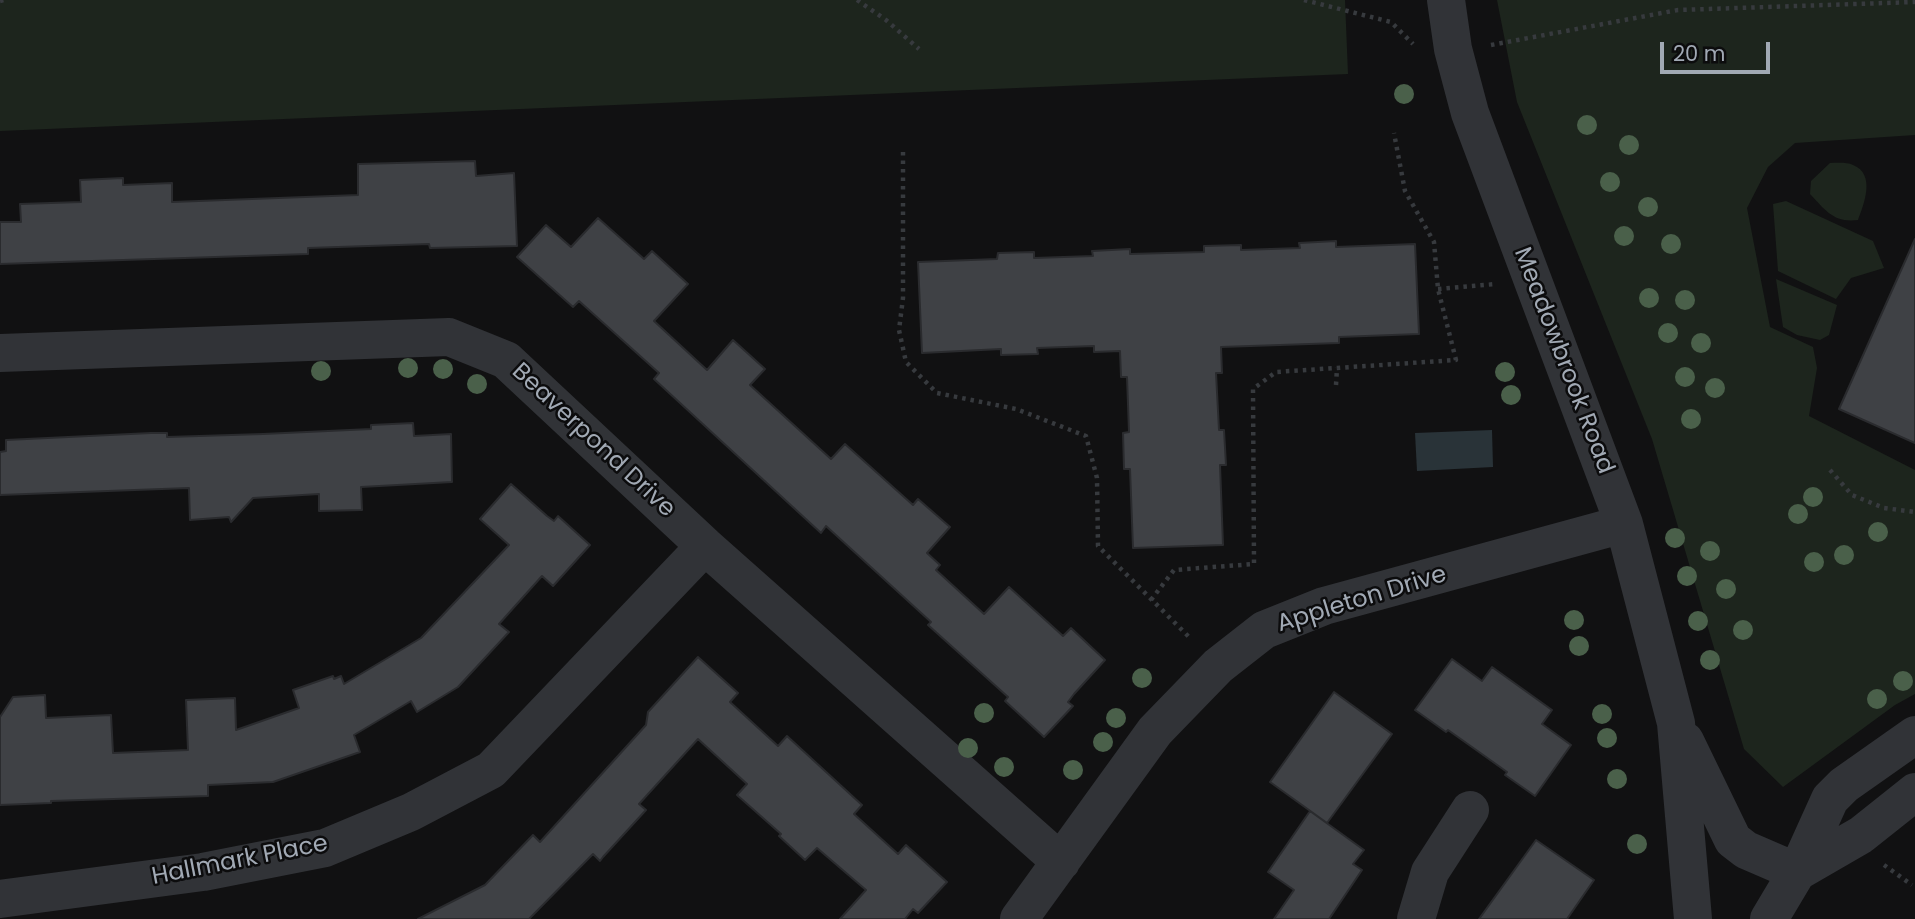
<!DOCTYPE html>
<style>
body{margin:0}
#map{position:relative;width:1915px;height:919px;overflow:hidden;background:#111112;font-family:Poppins,sans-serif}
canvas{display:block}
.scale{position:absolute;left:1660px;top:42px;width:110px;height:32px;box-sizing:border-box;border:4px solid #a1a9b4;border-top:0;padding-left:9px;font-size:21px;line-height:24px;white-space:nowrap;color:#a1a9b4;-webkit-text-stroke:5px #0c0c0d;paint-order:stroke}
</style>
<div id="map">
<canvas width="1915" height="919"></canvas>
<div class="scale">20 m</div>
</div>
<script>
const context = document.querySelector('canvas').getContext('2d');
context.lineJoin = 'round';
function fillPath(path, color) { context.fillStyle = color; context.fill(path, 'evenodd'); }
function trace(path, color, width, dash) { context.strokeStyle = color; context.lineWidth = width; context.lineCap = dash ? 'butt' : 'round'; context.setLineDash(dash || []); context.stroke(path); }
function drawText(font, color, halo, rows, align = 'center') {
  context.font = font + ' Poppins,sans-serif'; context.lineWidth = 5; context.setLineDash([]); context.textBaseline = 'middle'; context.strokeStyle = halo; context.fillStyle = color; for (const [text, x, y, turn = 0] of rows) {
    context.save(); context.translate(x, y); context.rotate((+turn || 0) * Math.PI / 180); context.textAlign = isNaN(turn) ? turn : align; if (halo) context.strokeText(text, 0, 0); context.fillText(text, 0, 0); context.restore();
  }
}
fillPath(new Path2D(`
 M0 0H1345L1348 74 0 131Z
 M1497 0H1915V135L1795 143 1768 167 1747 208 1770 327 1813 347 1817 368 1809 416 1915 470V694L1895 705 1783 787 1744 749 1652 439 1517 102Z
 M1830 163C1837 163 1847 162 1853 165 1876 174 1864 204 1858 220 1834 223 1826 211 1810 194L1811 181Z
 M1786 201 1873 241 1884 268 1851 278 1836 299 1778 271 1773 204Z
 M1776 279 1837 305 1829 335 1820 340 1797 335 1783 327Z`), '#1d251d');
fillPath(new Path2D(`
 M1492 430 1493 467 1417 471 1415 433Z`), '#293338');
const building = new Path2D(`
 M475 161 476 176 514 173 517 246 430 248 429 244 308 248V254L0 264V222H21L20 204 81 202 80 180 123 178V185L172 183V202L358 195V164Z
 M598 218 644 259 652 251 688 284 654 321 707 370 733 340 765 369 750 385 831 459 845 444 913 505 918 499 950 527 927 553 940 565 936 570 984 614 1009 587 1063 636 1071 628 1105 660 1074 694 1068 702 1073 706 1044 737 1005 701 1008 697 928 625 931 622 826 526 821 533 654 379 659 373 579 301 573 307 517 257 546 225 571 247Z
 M1915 239V443L1839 409Z
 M1336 241V247L1415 244 1419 334 1339 337V343L1221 347 1222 373H1216L1219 430H1224L1226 465H1220L1223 545 1133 548 1130 469H1124L1123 433 1129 432 1127 377H1121L1120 351 1094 352V346L1037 348 1038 354 1001 355V349L922 353 918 262 997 259 998 253 1034 252V258L1093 256 1092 251 1130 249V254L1204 252V246L1241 245V250L1300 248 1299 243Z
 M413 423 414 436 451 434 452 482 361 487 362 510 319 511V494L253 498 231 522 229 517 190 520 189 488 0 495V452L6 451V440L151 433H167V437L263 434 371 429V425Z
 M511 484 547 516 554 521 558 516 590 545 553 586 542 576 499 624 509 632 458 687 417 712 411 701 354 735 360 752 273 782 208 785V796L51 801V803L0 805V717L13 697 45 695 46 718 111 715 113 753 188 750 186 700 235 698 236 730 299 708 293 690 333 676 334 679 341 676 344 684 421 638 509 545 480 519Z
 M698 657 738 693 730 702 778 746 787 736 862 805 854 814 898 854 906 845 947 882 918 913 913 909 905 919H840L866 890 817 848 805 860 779 836 781 834 737 795 747 784 698 739 639 804 646 810 603 857 600 861 593 854 529 919H418L485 885 533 835 540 842 646 725 648 712Z
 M1452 659 1482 681 1492 667 1552 710 1542 724 1571 745 1535 796 1505 775 1507 772 1479 752 1448 730 1446 732 1415 710Z
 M1334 692 1392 734 1327 823 1270 782Z
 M1310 811 1364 850 1353 864 1362 870 1329 919H1274L1294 890 1268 872Z
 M1536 840 1594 880 1567 919H1479Z`);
fillPath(building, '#3f4145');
trace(building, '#2a2b2e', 2);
trace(new Path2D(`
 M857 0 886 20 919 49
 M1304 0 1391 22 1413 44
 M0 1 4 0
 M1491 45 1678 10 1915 2
 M903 152V298L899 330 906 362 937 393 1016 409 1086 436 1097 478 1098 546 1191 639
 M1438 289 1496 284
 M1336 385 1337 368
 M1830 470 1852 495 1884 508 1915 512
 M1151 600 1174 570 1254 564 1253 389 1276 372 1456 360 1438 289 1434 242 1405 191 1394 133
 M1884 865 1912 885`), '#373a3e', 4.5, [3.5, 5]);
trace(new Path2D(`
 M1446 0 1453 49 1470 113 1624 524 1676 723 1693 919
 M0 353 449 337 506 360 705 546 1061 862
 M1685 741 1733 840 1746 850 1797 872
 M1797 872 1861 835 1915 792
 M0 899 203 872 325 848 411 812 491 770 705 546
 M1019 919 1155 731 1218 666 1264 630 1324 606 1624 524
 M1416 919 1430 872 1470 810
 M1769 919 1797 872 1830 799 1844 785 1915 735`), '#313337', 38);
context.fillStyle = '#4a604a';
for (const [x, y] of [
 [1404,94],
 [1587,125],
 [1629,145],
 [1610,182],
 [1648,207],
 [1624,236],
 [1671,244],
 [1649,298],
 [1685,300],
 [1668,333],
 [1701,343],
 [408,368],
 [443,369],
 [321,371],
 [1505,372],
 [1685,377],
 [477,384],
 [1715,388],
 [1511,395],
 [1691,419],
 [1813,497],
 [1798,514],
 [1878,532],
 [1675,538],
 [1710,551],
 [1844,555],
 [1814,562],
 [1687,576],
 [1726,589],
 [1574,620],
 [1698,621],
 [1743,630],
 [1579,646],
 [1710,660],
 [1142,678],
 [1903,681],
 [1877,699],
 [984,713],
 [1602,714],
 [1116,718],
 [1607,738],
 [1103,742],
 [968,748],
 [1004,767],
 [1073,770],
 [1617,779],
 [1637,844]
]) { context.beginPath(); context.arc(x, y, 10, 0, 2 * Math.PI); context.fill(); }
drawText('24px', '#a1a9b4', '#0c0c0d', [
 ["Meadowbrook Road",1563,361,69],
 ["Beaverpond Drive",593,441,43],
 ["Appleton Drive",1362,600,-17],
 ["Hallmark Place",240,861,-11]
]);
</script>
